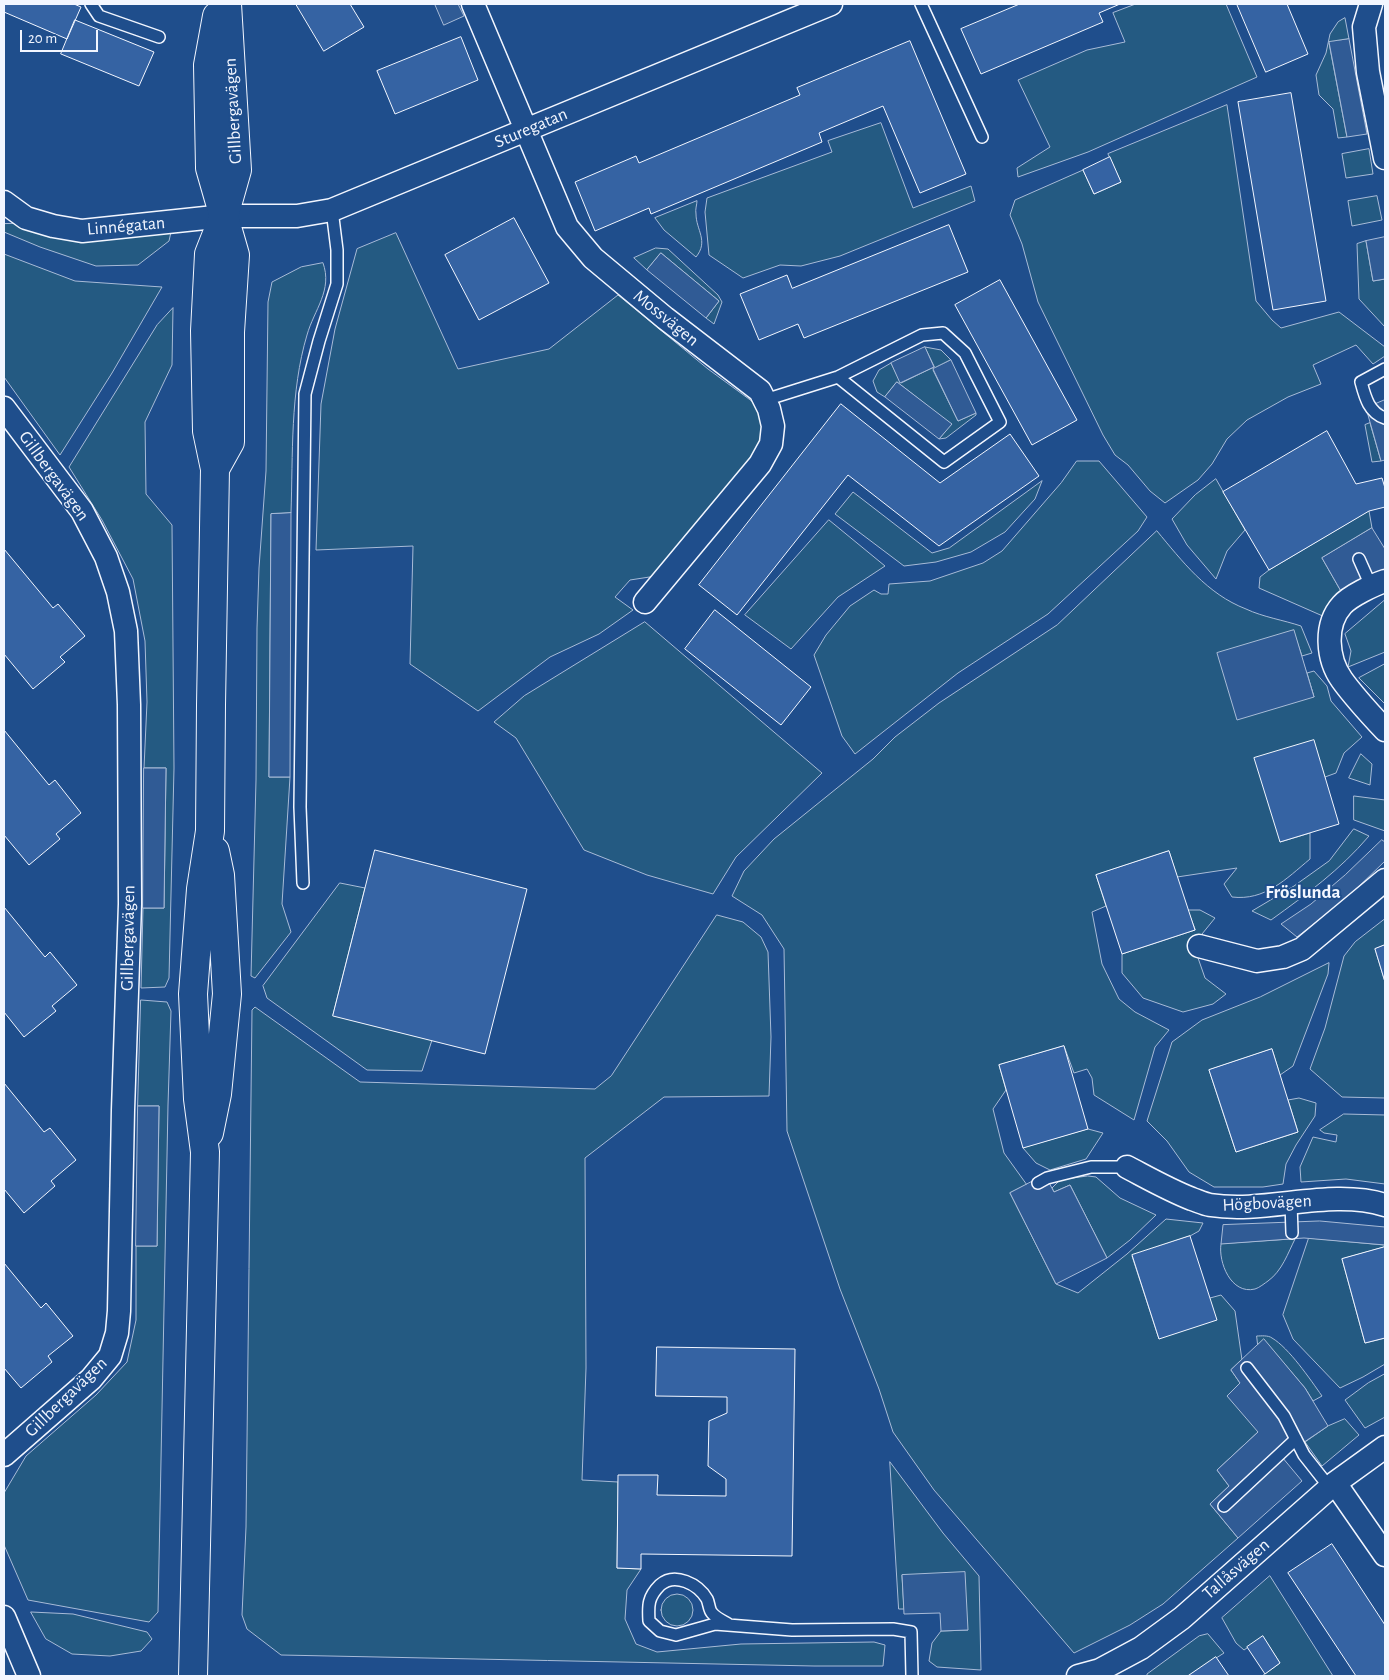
<!DOCTYPE html>
<meta charset="utf-8">
<style>
body{margin:0}
#map{position:relative;width:1389px;height:1680px;overflow:hidden;background:#1f4e8c;font-family:"Alegreya Sans",sans-serif}
canvas{display:block}
.frame{position:absolute;inset:0;border:5px solid #f2f6ff;pointer-events:none}
.scale{position:absolute;left:20px;top:30px;width:78px;height:22px;box-sizing:border-box;border:2px solid #f2f6ff;border-top:0;padding-left:6px;font-size:15px;line-height:18px;white-space:nowrap;color:#f2f6ff;-webkit-text-stroke:4px #1f4e8c;paint-order:stroke}
</style>
<div id="map">
<canvas width="1389" height="1680"></canvas>
<div class="frame"></div>
<div class="scale">20 m</div>
</div>
<script>
const context = document.querySelector('canvas').getContext('2d');
context.lineJoin = 'round';
function fillPath(path, color) { context.fillStyle = color; context.fill(path, 'evenodd'); }
function trace(path, color, width, dash) { context.strokeStyle = color; context.lineWidth = width; context.lineCap = dash ? 'butt' : 'round'; context.setLineDash(dash || []); context.stroke(path); }
function drawText(font, color, halo, rows, align = 'center') {
  context.font = font + ' "Alegreya Sans",sans-serif'; context.lineWidth = 4; context.setLineDash([]); context.textBaseline = 'middle'; context.strokeStyle = halo; context.fillStyle = color; for (const [text, x, y, turn = 0] of rows) {
    context.save(); context.translate(x, y); context.rotate((+turn || 0) * Math.PI / 180); context.textAlign = isNaN(turn) ? turn : align; if (halo) context.strokeText(text, 0, 0); context.fillText(text, 0, 0); context.restore();
  }
}
const green = new Path2D(`
 M1136 4H1226L1257 77 1088 152 1018 177 1017 168 1050 147 1018 80 1087 50 1125 42 1113 13Z
 M1345 18 1349 39 1329 43 1347 137 1338 138 1333 109 1319 95 1316 75 1326 53 1330 34 1338 22Z
 M1227 105 1256 301 1272 320 1281 328 1339 312 1385 347V356L1373 364 1356 345 1313 365 1321 384 1288 397 1247 420 1227 439 1212 464 1198 480 1165 503 1150 491 1128 465 1115 455 1103 435 1038 302 1022 244 1010 215 1015 200 1083 170 1094 194 1121 182 1108 154Z
 M881 123 913 208 971 186 975 201 840 256 801 266 780 265 743 278 709 255 705 212 707 198 832 152 828 141Z
 M1369 149 1373 174 1346 178 1342 154Z
 M1377 196 1382 220 1352 226 1348 201Z
 M697 201C697 205 695 209 696 214 696 230 709 241 696 257L664 230 655 218Z
 M28 223 171 232 169 241 138 265 96 266 40 247 4 232V224Z
 M396 233 458 369 549 349 618 295 708 369 753 402 767 425 761 448 656 576 630 580 615 597 633 610 599 634 550 657 478 711 410 664 413 546 316 550 321 404 335 329 357 249Z
 M1366 241 1373 281 1385 279V327L1359 299 1357 244Z
 M656 248 668 249 718 295 722 302 714 324 706 318 719 301 661 253 647 270 634 258Z
 M4 254 75 281 162 287 112 373 60 455 4 377Z
 M323 263C333 290 314 310 307 335 290 392 293 455 291 513L271 514 269 777H290L282 904 291 932 255 978 251 976 256 780 257 628 259 568 266 471 268 302 272 282 301 267Z
 M173 308 172 365 145 422 146 494 172 525 174 768 169 978 165 987 141 988 143 908H164L166 768H144L147 702 145 641 133 579 102 520 69 467 157 325Z
 M925 347 941 350 951 360 933 370 958 421 976 413V415L946 438 939 439 951 424 897 382 885 397 877 392 873 381 879 370 891 363 901 383 934 367Z
 M1370 423 1381 461 1372 462 1365 425Z
 M1077 461H1099L1147 517 1138 531 1048 614 958 673 855 754 842 736 814 655 826 635 850 606 874 590 881 594H888L889 584 930 581 983 563 1002 551 1061 483Z
 M1216 479 1245 530 1227 551 1216 579 1187 545 1172 519 1195 495Z
 M1042 481 1035 499 1005 532 971 552 936 562 904 566 835 514 853 492 932 553 949 548Z
 M1369 511 1372 528 1322 558 1342 593 1325 617 1259 588 1260 577 1269 570Z
 M829 520 885 566 838 597 791 649 745 615Z
 M1157 531C1182 561 1207 594 1246 609 1263 617 1283 620 1301 626L1312 653 1302 656 1293 630 1314 697 1307 673 1314 671 1327 686 1331 701 1362 737 1344 753 1336 773 1325 777 1280 842 1310 833V859C1286 879 1265 901 1232 897L1224 884 1237 868 1177 877 1169 851 1096 875 1106 906 1092 912 1102 964 1119 999 1135 1012 1169 1030 1155 1047 1134 1120 1094 1095 1092 1078 1087 1069 1074 1073 1064 1046 999 1065 1006 1090 993 1109 1004 1153 1027 1185 1010 1193 1056 1284 1078 1293 1127 1254 1166 1219 1203 1223 1199 1231 1190 1236 1132 1256 1159 1339 1210 1298 1221 1295 1235 1311 1242 1360 1231 1370 1240 1383 1258 1432 1217 1470 1229 1486 1210 1504 1238 1538 1163 1604 1130 1625 1074 1653 934 1490 893 1432 879 1389 840 1289 787 1131 784 949 762 915 732 896 744 871 774 839 873 759 895 737 939 703 1057 625Z
 M1385 600V652L1348 667 1351 651 1345 634Z
 M645 622 822 773 736 857 713 894 647 875 584 850 516 738 494 722 524 696Z
 M1385 664V704L1359 678Z
 M1361 754 1372 764 1370 785 1349 778Z
 M1354 796 1385 800V831L1354 820Z
 M1354 829 1369 836C1340 870 1307 894 1271 920L1252 911 1294 886 1329 861Z
 M340 883 365 888 333 1015 432 1040 422 1071 367 1070 267 998 263 986Z
 M1188 910H1200L1215 918 1202 934 1197 955 1205 978 1226 994 1213 1004 1183 1012 1143 998 1122 973V954L1195 930Z
 M717 915 743 922 761 937 768 952 771 1037 769 1096 664 1097 585 1158 586 1368 582 1480 618 1482 617 1568 641 1569 627 1590 625 1619 636 1644 657 1652 741 1644 874 1642 885 1645 883 1666H814L281 1655 247 1629 242 1615 246 1527 252 1010 255 1007 360 1082 595 1089 611 1076Z
 M1385 919V945L1375 949 1385 982V1098L1342 1097 1310 1069 1325 1028 1344 956 1355 942Z
 M1329 963 1328 974 1293 1066 1280 1075 1272 1049 1209 1070 1236 1152 1298 1132 1288 1100 1299 1098 1316 1103 1315 1116 1296 1145 1286 1164 1283 1184 1263 1187H1214L1189 1172 1167 1141 1147 1121 1172 1042 1202 1020 1260 997Z
 M141 1000 167 1002 171 1011 168 1105 158 1612 149 1622 28 1600 4 1545V1493L26 1456 96 1395 127 1362 136 1320V1246H157L159 1106H138Z
 M1344 1114 1385 1115V1184L1346 1179 1301 1182 1300 1167 1313 1137 1336 1142 1337 1135 1324 1133 1320 1130Z
 M1088 1129 1103 1133 1086 1159 1050 1170 1036 1163 1023 1148Z
 M1088 1176 1096 1177 1120 1198 1156 1215 1130 1240 1107 1258 1070 1185 1054 1192 1052 1188 1060 1180Z
 M1309 1238 1385 1245 1384 1247 1342 1259 1365 1343 1385 1338V1364L1363 1377 1340 1388 1293 1339 1283 1315Z
 M1295 1239C1288 1253 1282 1271 1268 1281 1265 1283 1259 1288 1255 1289 1231 1295 1218 1262 1221 1244Z
 M1257 1336C1261 1336 1268 1335 1272 1338 1289 1348 1310 1379 1322 1396L1313 1401 1305 1388 1264 1340 1258 1345Z
 M1385 1374V1417L1365 1428 1345 1400 1368 1383Z
 M1345 1419 1359 1435 1322 1466 1305 1442 1328 1426Z
 M890 1462 943 1533 979 1576 981 1670 937 1667 929 1661 932 1643 941 1631 968 1630 902 1575 904 1609H899Z
 M1270 1576 1333 1676H1262L1280 1663 1263 1637 1244 1650 1236 1643 1222 1618Z
 M661 1610a16 16 0 1 1 32 0a16 16 0 1 1-32 0Z
 M31 1612 73 1614 147 1632 152 1639 141 1651 110 1656 72 1654 46 1639Z
 M1208 1634 1224 1653 1188 1676H1147V1674L1199 1636Z`);
fillPath(green, '#245a82');
trace(green, '#a8bbd7', 1);
const parking = new Path2D(`
 M435 4H458L464 16 444 25Z
 M1349 39 1367 134 1347 137 1329 42Z
 M1385 237V279L1373 281 1366 241Z
 M661 253 719 301 706 318 647 270Z
 M925 347 934 367 900 383 891 363Z
 M951 360 976 413 958 421 933 369Z
 M897 382 952 424 939 439 885 397Z
 M1385 400V460L1381 461 1366 408Z
 M291 513 290 777H269L271 514Z
 M1372 528 1385 549V576L1342 593 1322 558Z
 M1294 630 1314 697 1237 720 1217 653Z
 M144 768H166L164 908H143Z
 M1382 840 1385 842V861L1348 897 1297 937 1281 924 1311 904 1345 875Z
 M138 1106H159L157 1246H136Z
 M1045 1175 1054 1192 1070 1185 1107 1258 1056 1284 1010 1193Z
 M1320 1221 1385 1227V1245L1304 1238 1221 1244 1223 1225Z
 M1264 1339 1305 1388 1328 1426 1282 1457 1302 1481 1238 1538 1210 1504 1229 1486 1217 1470 1258 1432 1227 1396 1240 1383 1231 1370Z
 M965 1572 968 1630 941 1631 940 1613 904 1614 902 1575Z`);
fillPath(parking, '#305b95');
trace(parking, '#a8bbd7', 1);
const building = new Path2D(`
 M4 4H74L81 7 67 39 4 12Z
 M296 4H350L364 27 324 51Z
 M1020 4H1120L1099 13 1103 22 981 74 961 29Z
 M1237 4H1287L1308 54 1266 72Z
 M75 20 154 52 139 86 61 54Z
 M461 37 478 80 395 114 377 71Z
 M910 41 966 174 920 193 883 106 819 133 822 142 651 214 649 208 595 231 575 182 636 156 639 163 800 95 797 88Z
 M1291 93 1326 301 1273 310 1238 102Z
 M1110 157 1121 182 1094 194 1083 170Z
 M514 218 549 283 479 320 445 255Z
 M949 225 968 272 804 338 798 324 759 340 740 294 787 275 792 288Z
 M1000 280 1077 420 1032 445 955 305Z
 M841 404 940 483 1010 434 1039 476 939 546 848 475 737 615 699 585Z
 M1327 431 1356 484 1382 478 1385 488V507L1369 511 1269 570 1223 492Z
 M4 549 53 608 58 604 85 636 60 657 65 662 33 689 4 654Z
 M715 610 811 687 781 725 685 649Z
 M4 730 49 785 55 780 81 813 56 834 60 839 29 865 4 835Z
 M1314 740 1339 824 1280 842 1254 758Z
 M375 850 527 889 485 1054 333 1016Z
 M1169 851 1195 930 1122 954 1096 875Z
 M4 907 45 957 50 952 77 985 52 1006 56 1011 24 1037 4 1012Z
 M1385 945V982L1375 949Z
 M1064 1046 1088 1129 1023 1148 999 1065Z
 M1272 1049 1298 1132 1236 1152 1209 1070Z
 M4 1083 44 1132 50 1128 76 1160 51 1181 55 1186 24 1213 4 1189Z
 M1190 1236 1217 1320 1159 1339 1132 1255Z
 M1384 1247H1385V1338L1365 1343 1342 1259Z
 M4 1263 41 1308 46 1303 73 1336 48 1356 52 1362 21 1388 4 1368Z
 M657 1347 795 1349 792 1556 641 1554V1569L617 1568 618 1475H658L657 1495 726 1496V1479L708 1466 709 1421 727 1413V1397L656 1396Z
 M1332 1544 1385 1625V1676H1356L1288 1573Z
 M1263 1636 1280 1663 1265 1674 1247 1647Z
 M1216 1657 1229 1676H1188Z`);
fillPath(building, '#3563a3');
trace(building, '#f2f6ff', 1);
const service = new Path2D(`
 M91 4 99 16 159 37
 M921 4 982 137
 M1385 369 1361 382C1365 397 1369 413 1385 418
 M765 400 838 377 922 335 943 333 965 353 1000 422 944 462 838 377
 M1359 559 1371 586
 M303 883 300 807 305 394 319 341 337 284V250L332 210
 M1038 1183 1047 1178 1091 1167H1127
 M1291 1203 1292 1233
 M1247 1368 1284 1416 1304 1455 1330 1488
 M1224 1506 1296 1439
 M728 1624C723 1621 716 1618 712 1613 709 1610 709 1603 707 1599 698 1584 675 1572 660 1585 648 1597 648 1605 649 1621L660 1631 676 1635 715 1624 792 1630 893 1629 911 1632 912 1676`);
const minor = new Path2D(`
 M473 4 567 227 593 258 665 318 760 391 769 409 773 426 771 444 760 464 645 602
 M1371 4 1364 27 1368 72 1385 158
 M4 202 26 218 53 226 82 231 224 216H297L332 210 831 4
 M4 408 82 511 106 557 118 592 126 631 129 705 130 904 123 1110 119 1311 117 1333 110 1356 91 1379 4 1455
 M1385 581C1373 585 1350 596 1342 605 1324 625 1327 659 1342 680 1355 698 1370 714 1385 730
 M1199 946 1257 961 1283 957 1302 949 1385 880
 M1127 1167C1148 1178 1169 1190 1192 1199 1198 1201 1204 1204 1210 1205 1267 1214 1329 1188 1385 1205
 M1335 1483 1385 1555
 M4 1617 29 1676
 M1078 1676 1100 1670 1141 1648 1182 1618 1335 1483 1385 1447`);
const tertiary = new Path2D(`
 M215 469 230 442V332L235 255 210 168 208 65 217 16
 M209 1133 217 1094 227 994 220 875 215 851
 M193 1676 205 1152 198 1099 193 994 201 889 210 831 211 705 215 469 207 431 205 331 209 254 224 216 237 170 227 4`);
trace(service, '#f2f6ff', 14);
trace(minor, '#f2f6ff', 25);
trace(tertiary, '#f2f6ff', 30);
trace(service, '#1f4e8c', 11);
trace(minor, '#1f4e8c', 22);
trace(tertiary, '#1f4e8c', 28);
drawText('18px', '#f2f6ff', '#1f4e8c', [
 ["Gillbergavägen",233,111,-93],
 ["Sturegatan",531,128,-23],
 ["Linnégatan",126,226,-5],
 ["Mossvägen",666,318,39],
 ["Gillbergavägen",54,476,54],
 ["Gillbergavägen",128,938,-89],
 ["Högbovägen",1267,1203,-3],
 ["Gillbergavägen",66,1397,-44],
 ["Tallåsvägen",1236,1569,-41]
]);
drawText('bold 19px', '#f2f6ff', '#1f4e8c', [
 ["Fröslunda",1303,892]
]);
</script>
